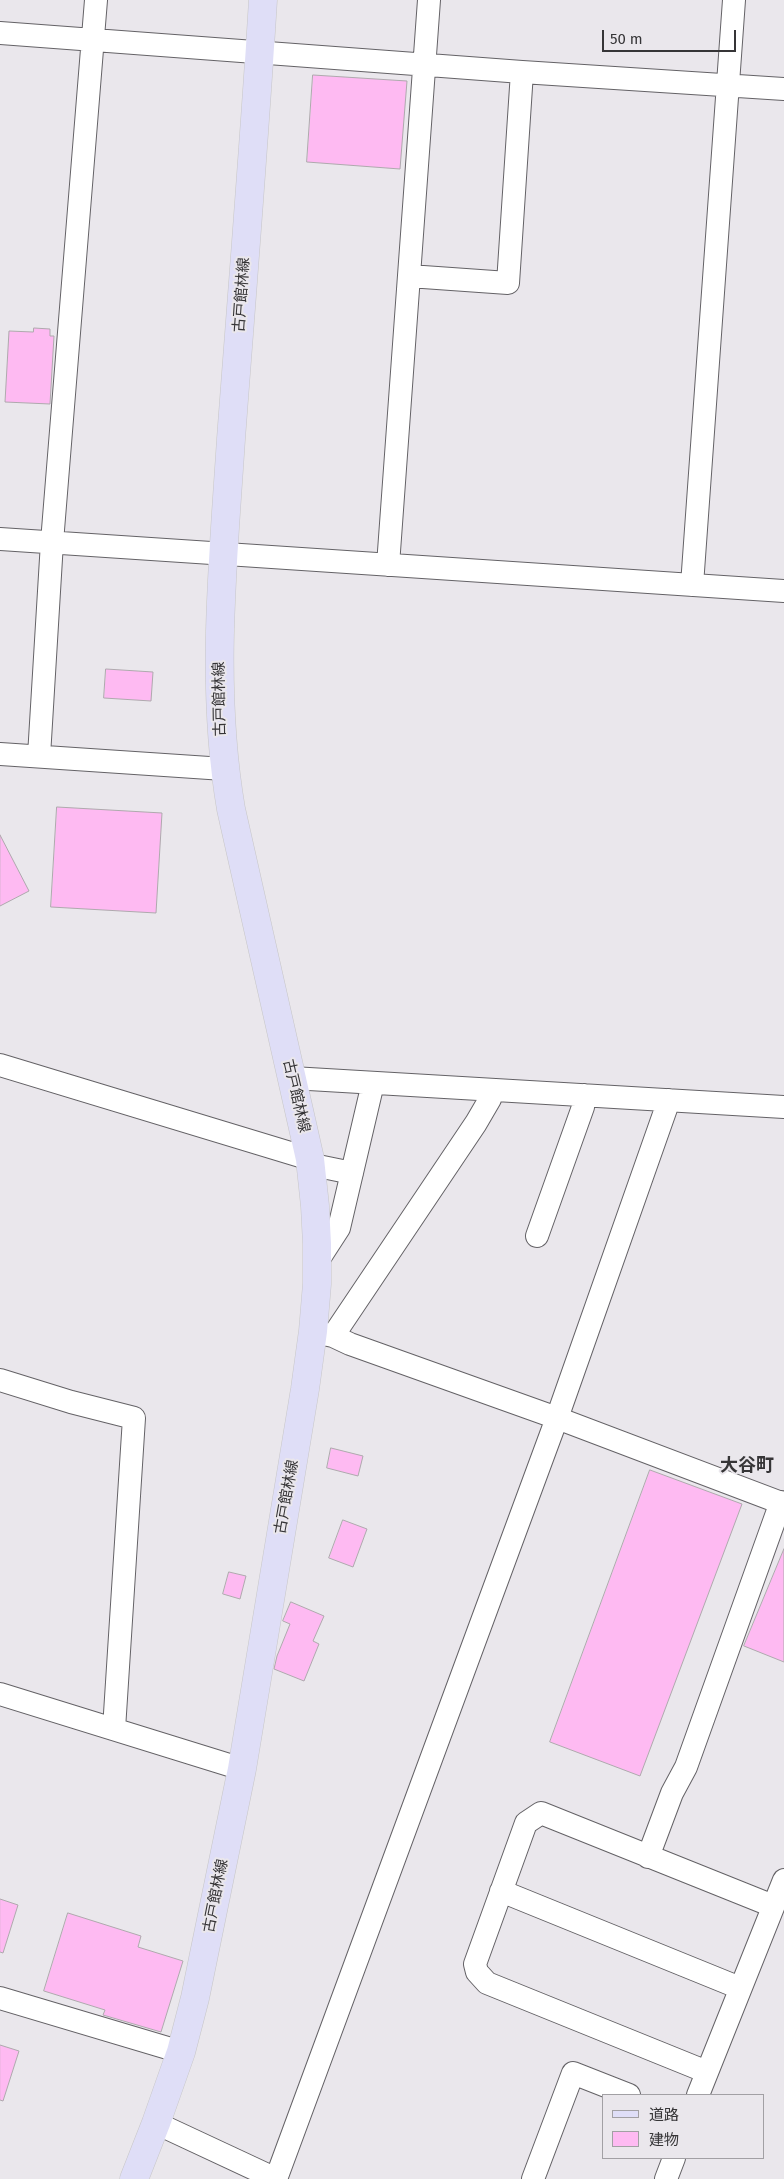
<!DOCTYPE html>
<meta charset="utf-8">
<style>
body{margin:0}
#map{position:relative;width:784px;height:2179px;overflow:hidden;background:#eae7ec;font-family:"Fira Sans","Noto Sans JP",sans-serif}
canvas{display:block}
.legend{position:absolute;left:602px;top:2094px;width:162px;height:65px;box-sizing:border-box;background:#eae7ec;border:1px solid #a2a0a4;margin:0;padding:6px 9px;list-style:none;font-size:15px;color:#363537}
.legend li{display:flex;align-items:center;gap:10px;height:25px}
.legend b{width:25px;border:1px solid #a2a0a4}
.scale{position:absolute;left:602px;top:30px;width:134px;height:22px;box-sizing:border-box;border:2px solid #363537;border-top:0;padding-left:6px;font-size:15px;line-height:18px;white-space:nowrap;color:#363537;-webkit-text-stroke:4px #eae7ec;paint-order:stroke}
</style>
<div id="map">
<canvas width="784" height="2179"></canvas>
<ul class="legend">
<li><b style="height:6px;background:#dfdef7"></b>道路</li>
<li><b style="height:14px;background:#febaf2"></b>建物</li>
</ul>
<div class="scale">50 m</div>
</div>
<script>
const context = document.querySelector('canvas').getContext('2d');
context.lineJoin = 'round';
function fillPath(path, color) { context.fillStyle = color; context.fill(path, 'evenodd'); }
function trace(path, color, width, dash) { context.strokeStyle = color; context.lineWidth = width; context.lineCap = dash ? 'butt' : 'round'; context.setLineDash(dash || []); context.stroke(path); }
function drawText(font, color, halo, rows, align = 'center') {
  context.font = font + ' "Fira Sans","Noto Sans JP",sans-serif'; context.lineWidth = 4; context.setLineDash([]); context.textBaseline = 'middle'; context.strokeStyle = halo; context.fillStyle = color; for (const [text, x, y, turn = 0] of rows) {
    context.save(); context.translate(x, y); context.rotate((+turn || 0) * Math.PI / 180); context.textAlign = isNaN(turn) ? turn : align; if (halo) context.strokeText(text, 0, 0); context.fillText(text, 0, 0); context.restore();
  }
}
const building = new Path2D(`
 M313 75 407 81 400 169 307 162Z
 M34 328 50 329V336H54L50 404 5 402 9 331 33 332Z
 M106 669 153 672 151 701 104 698Z
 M57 807 162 813 156 913 51 907Z
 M0 835 29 891 0 906Z
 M331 1448 363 1456 358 1476 327 1468Z
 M650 1470 742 1504 640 1776 550 1742Z
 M343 1520 367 1529 353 1567 329 1558Z
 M784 1549V1662L744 1646Z
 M229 1572 246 1576 240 1599 223 1594Z
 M291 1602 324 1616 313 1641 319 1644 304 1681 274 1669 277 1656 290 1624 283 1621Z
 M0 1899 18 1905 3 1953 0 1952Z
 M68 1913 141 1936 138 1947 183 1961 161 2032 103 2015 105 2010 44 1991Z
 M0 2045 19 2051 3 2101 0 2100Z`);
fillPath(building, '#febaf2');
trace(building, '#aea9ad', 1);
const minor = new Path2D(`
 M0 33 522 72 784 89
 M409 276 508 283 522 72
 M0 539 784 591
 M388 565 429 0
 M692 585 734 0
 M0 754 224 769
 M39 756 52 542 96 0
 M0 1065 310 1159 318 1166 352 1173
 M292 1078 784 1107
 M537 1236 583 1107 584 1095
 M317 1262 339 1228 373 1083
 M319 1333 333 1336 476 1123 490 1099 491 1090
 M333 1336 350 1344 557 1418 784 1504
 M0 1380 71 1402 134 1418 114 1729
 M0 1694 242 1769
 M648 1857 672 1793 686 1767 781 1502
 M501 1891 740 1988
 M0 1998 181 2052
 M707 2072 487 1983 477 1972 475 1964 526 1823 541 1813 773 1906
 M698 2095 784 1880
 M156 2123 276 2179 557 1418 669 1100
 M533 2179 573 2073 629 2095
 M666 2179 674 2158`);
const major = new Path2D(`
 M134 2179 156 2123 181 2052 195 1998 242 1769 305 1389 313 1331 317 1284V1244L315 1206 310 1159 231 809C210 687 223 562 231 439 242 293 254 146 263 0`);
trace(minor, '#646266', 24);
trace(major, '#c7c6c7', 29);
trace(minor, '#fff', 22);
trace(major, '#dfdef7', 28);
drawText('15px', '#363537', '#eae7ec', [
 ["古戸館林線",242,295,-86],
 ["古戸館林線",220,699,-91],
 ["古戸館林線",296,1096,77],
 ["古戸館林線",287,1497,-80],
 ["古戸館林線",216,1896,-79]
]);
drawText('bold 18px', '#363537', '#eae7ec', [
 ["大谷町",747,1466]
]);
</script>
